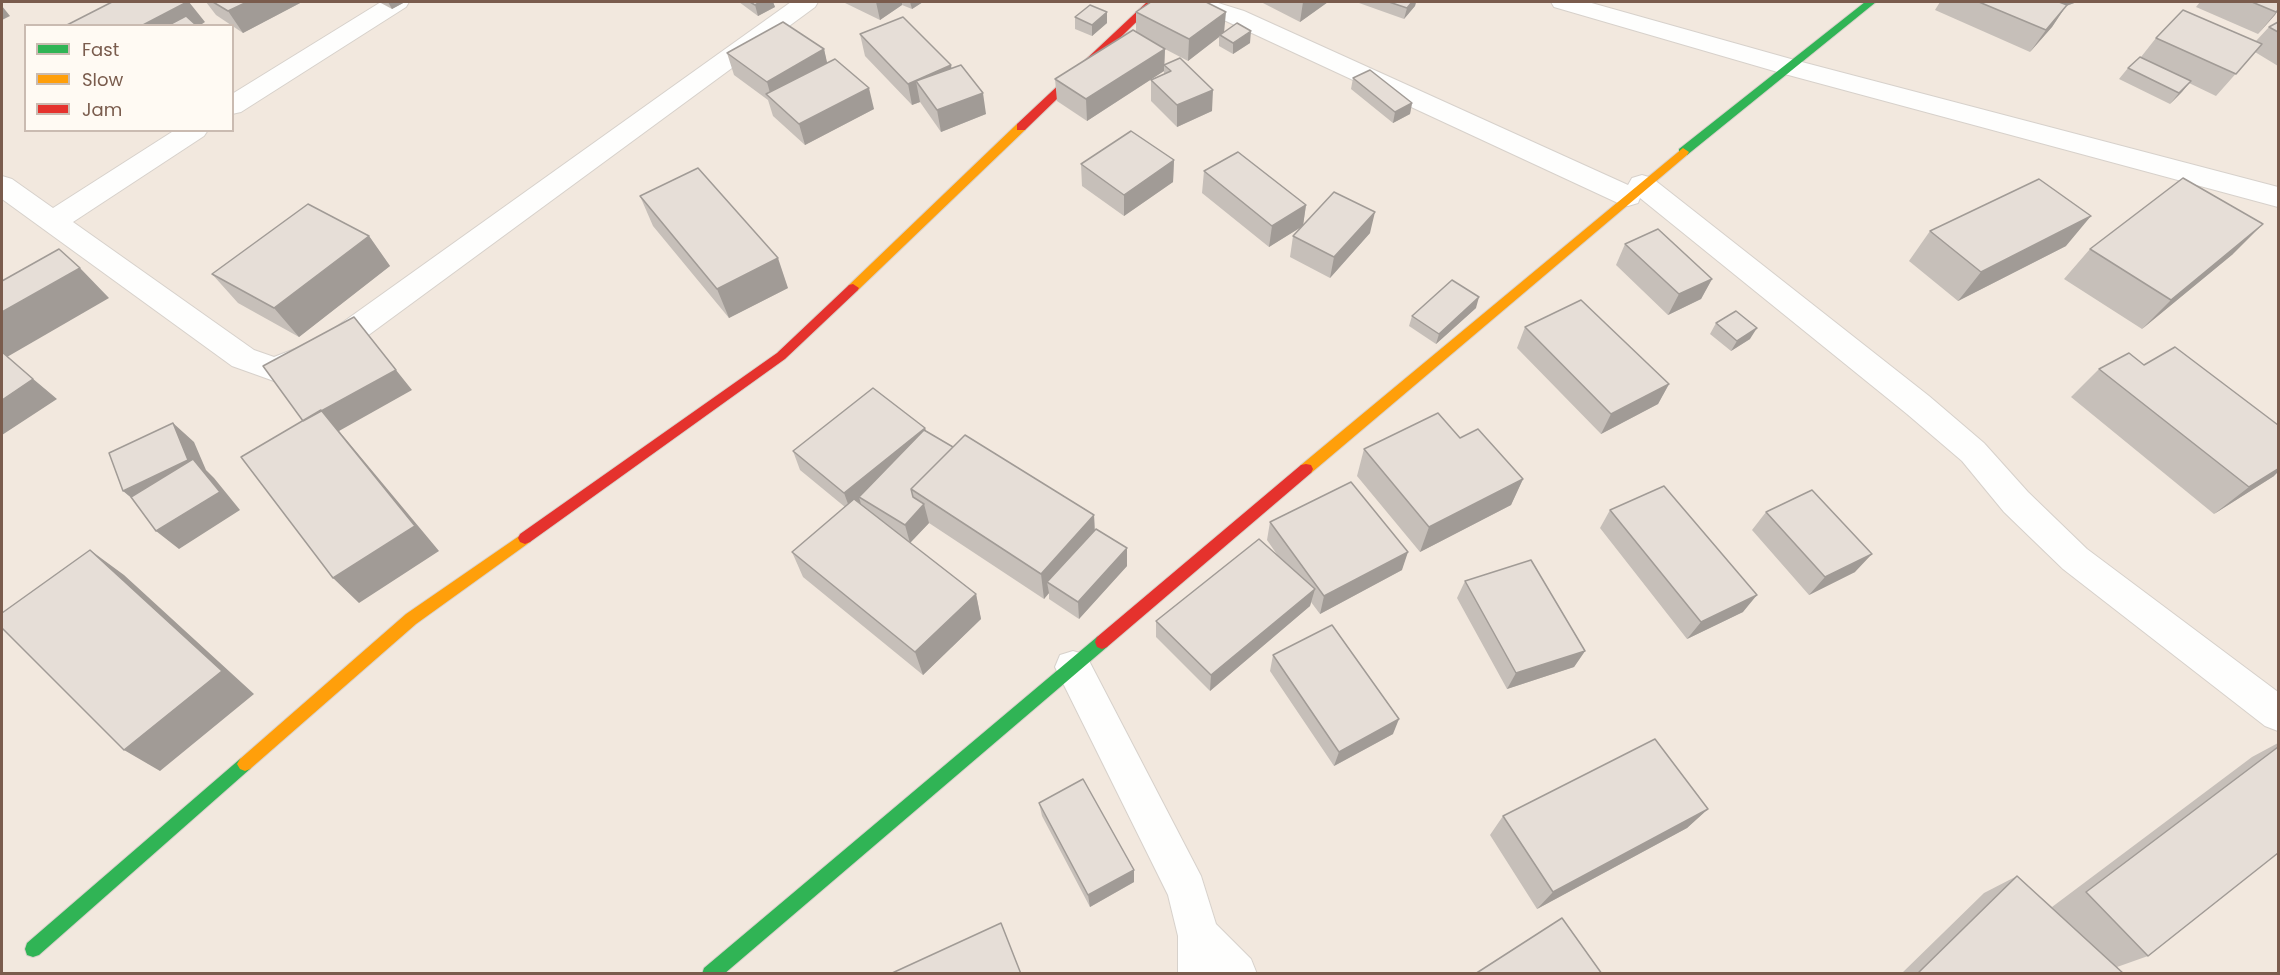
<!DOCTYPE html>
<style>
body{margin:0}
#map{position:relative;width:2280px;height:975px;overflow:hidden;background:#f9f5f0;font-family:Poppins,sans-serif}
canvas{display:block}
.frame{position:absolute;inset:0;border:3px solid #7a5c4d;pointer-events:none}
.legend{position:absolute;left:24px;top:24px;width:210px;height:108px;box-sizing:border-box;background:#fffaf3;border:2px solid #cabbb1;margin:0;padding:8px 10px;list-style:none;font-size:18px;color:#7a5c4d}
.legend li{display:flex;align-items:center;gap:12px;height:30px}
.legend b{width:30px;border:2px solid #cabbb1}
</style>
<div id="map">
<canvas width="2280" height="975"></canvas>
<div class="frame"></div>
<ul class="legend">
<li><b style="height:8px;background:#30b455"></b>Fast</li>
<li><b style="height:8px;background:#ff9f0a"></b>Slow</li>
<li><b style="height:8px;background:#e5322d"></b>Jam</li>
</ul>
</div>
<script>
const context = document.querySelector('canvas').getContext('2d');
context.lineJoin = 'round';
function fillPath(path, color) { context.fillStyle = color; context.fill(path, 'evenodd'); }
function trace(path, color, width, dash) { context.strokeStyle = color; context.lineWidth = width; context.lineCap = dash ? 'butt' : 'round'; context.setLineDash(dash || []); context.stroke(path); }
fillPath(new Path2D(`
 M2 2H2278V973H2ZM26 26H232V130H26Z`), '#f2e8de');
const street = new Path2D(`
 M381 2H409L406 7 241 112 232 114V94Z
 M791 2H818L815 7 340 356 274 381 232 366 2 199V176L12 179 53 208 175 130H208L204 136 73 222 254 350 274 357 318 340Z
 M1180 2H1215L1244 11 1628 185 1632 178 1642 175 1652 178 1929 396 1984 443 2028 492 2087 549 2278 692V731L2265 726 2063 569 2004 512 1962 461 1907 414 1640 198 1638 203 1628 206 1618 203 1226 21 1183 7Z
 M1551 2H1588L1798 61 2278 187V207L1781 73 1554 7Z
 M1073 651 1086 655 1201 876 1216 924 1251 959 1257 974H1178V936L1168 895 1055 667 1060 655Z`);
const fast = new Path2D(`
 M1865 2H1876L1687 155H1679V149Z
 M1102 635 1107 637 1109 642 1107 647 724 974H702L704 968 1097 637Z
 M245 757 250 759 253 764 250 769 39 955 33 957 27 955 25 949 27 943 240 759Z`);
const slow = new Path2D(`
 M1021 123 1026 127 1025 130 857 291H849L847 288 849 285 1017 124Z
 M1683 148 1689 152 1687 155 1311 473H1301L1299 469 1301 465Z
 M525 532 530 534 532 538 530 542 416 624 250 769 245 771 240 769 237 764 240 759 406 614Z`);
const jam = new Path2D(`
 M1147 2H1157L1025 130H1017V124Z
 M853 284 859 288 857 291 785 359 530 542 525 544 520 542 518 538 520 534 777 353 849 285Z
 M1306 464 1311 465 1313 469 1311 473 1107 647 1102 649 1097 647 1095 642 1097 637 1301 465Z`);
trace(street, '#d7d1cb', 2);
trace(fast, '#d9d2cb', 2);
trace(slow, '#d9d2cb', 2);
trace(jam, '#d9d2cb', 2);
fillPath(street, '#fefefd');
fillPath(fast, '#30b455');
fillPath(slow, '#ff9f0a');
fillPath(jam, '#e5322d');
fillPath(new Path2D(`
 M206 2H302L243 33 216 15Z
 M379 2H405L392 9Z
 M739 2H773L775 7 758 16Z
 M843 2H923L912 9 902 5 880 20Z
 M1261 2H1328L1300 22Z
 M1359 2H1416L1415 6 1404 19 1359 3Z
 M1940 2H2077L2066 6 2052 27 2030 52 1935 10Z
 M2200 2H2278V11L2258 34 2196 7Z
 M1107 12V23L1092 36 1075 29V17Z
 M1136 12 1224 32 1250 43 1233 54 1219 46V37L1188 61 1165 49 1164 71 1087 121 1057 101 1055 79 1136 31Z
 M2278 22V66L2255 52 2216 96 2189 83 2170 104 2119 79 2128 68 2141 57 2156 38 2256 41 2269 27Z
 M860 34 951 69 986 114 941 132 920 102 912 105 865 56Z
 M824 49 827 64 874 109 805 145 773 116 768 100 734 75 727 53Z
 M1164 65 1212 111 1177 127 1151 101V80L1164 74Z
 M1353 78 1412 103 1410 114 1393 123 1351 89Z
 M1174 160 1173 182 1124 216 1082 186 1081 164Z
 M1204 171 1306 205 1303 225 1370 233 1330 278 1290 257 1293 236 1302 226 1269 247 1202 193Z
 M640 196 788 288 729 318 653 226Z
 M1930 231 2066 246 1958 301 1909 261Z
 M369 236 390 266 299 337 238 303 212 274Z
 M1625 244 1712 279 1701 299 1668 315 1616 265Z
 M2090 249 2233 254 2142 329 2064 279Z
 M1476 308 1436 344 1409 326 1412 316Z
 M1716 323 1750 339 1731 351 1710 334Z
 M1525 327 1669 384 1658 404 1601 434 1517 348Z
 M2144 365 2274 476 2214 514 2071 397 2099 369Z
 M925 428 926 431 953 447 1094 515 1095 530 1127 566 1079 619 1049 599V593L1044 599 929 523 910 543 976 594 981 619 923 675 803 577 792 552 845 507 800 470 793 451Z
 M1460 438 1523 479 1511 505 1420 552 1357 476 1364 449Z
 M1610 510 1743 612 1687 639 1600 528Z
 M1766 512 1855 572 1809 595 1752 530Z
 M1270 522 1402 570 1320 614 1311 602 1310 606 1210 691 1156 637V621L1278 556 1267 540Z
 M1465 581 1585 651 1574 667 1507 689 1457 598Z
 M1273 655 1393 734 1334 766 1270 671Z
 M2278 743V853L2148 956 2117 967 2124 974H1901L1984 893 2017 876 2052 907 2252 757Z
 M1039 803 1134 870V882L1090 907 1042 816Z
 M1708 809 1687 828 1537 909 1490 835 1503 816Z`), '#c6bfb9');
fillPath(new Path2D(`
 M187 2H189L205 22 199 26H141Z
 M247 2H302L243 33 228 11Z
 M388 2H405L392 9Z
 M760 2H773L775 7 758 16 755 5Z
 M876 2H902V5L880 20Z
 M910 2H923L912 9Z
 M1303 2H1328L1300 22Z
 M1412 2H1416L1415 6 1404 19 1407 8Z
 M2047 2H2077L2066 6 2052 27 2030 52 2046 30Z
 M2 6 10 16 2 20Z
 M2278 10 2275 15 2258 34Z
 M1107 12V23L1092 36V25Z
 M1226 12 1224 33 1220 35 1219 37 1188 61 1189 39Z
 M1251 31 1250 43 1233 54V43Z
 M824 49 829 71 772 100 767 82Z
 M1165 49 1164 71 1087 121 1086 99Z
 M951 65 954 87 916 81 920 102 912 105 908 84Z
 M2191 81 2182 92 2170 104 2179 93Z
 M869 88 874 109 805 145 799 124Z
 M1213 90 1212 111 1177 127V105Z
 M983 93 986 114 941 132 937 110Z
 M1412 103 1410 114 1393 123 1395 112Z
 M1174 160 1173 182 1124 216V195Z
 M1306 205 1303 226 1269 247 1272 226Z
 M1375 212 1370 233 1330 278 1334 257Z
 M2091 216 2066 246 1958 301 1981 272Z
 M2263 224 2233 254 2142 329 2171 300Z
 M369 236 390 266 299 337 274 308Z
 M778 258 788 288 729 318 717 289Z
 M80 268 109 298 7 357 57 399 2 435V312Z
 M1712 279 1701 299 1668 315 1679 294Z
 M1479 297 1476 308 1436 344 1439 334Z
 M1757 328 1750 339 1731 351 1737 341Z
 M396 370 412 390 339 431 439 551 359 603 333 578 321 410Z
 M1669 384 1658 404 1601 434 1611 414Z
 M173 423 194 442 206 470 214 478 240 510 179 549 156 531 146 510 123 491Z
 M925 428 930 447 859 497 861 504 851 512 844 493Z
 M2278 469V472L2274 476 2214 514 2249 487Z
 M1523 479 1511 505 1420 552 1429 527Z
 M924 504 929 523 910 543 905 525Z
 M1094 515 1095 541 1047 582 1049 593 1044 599 1041 574Z
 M1127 548V566L1079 619 1078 602Z
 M90 550 124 575 254 694 160 771 124 750Z
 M1408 552 1402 570 1320 614 1324 596Z
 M1872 554 1855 572 1809 595 1825 577Z
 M1315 589 1310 606 1210 691 1211 675Z
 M976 594 981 619 923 675 915 652Z
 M1757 595 1743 612 1687 639 1701 622Z
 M1585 651 1574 667 1507 689 1516 673Z
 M1399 719 1393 734 1334 766 1339 752Z
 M1708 809 1687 828 1537 909 1553 892Z
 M1134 870V882L1090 907 1088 895Z`), '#a19b96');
const building = new Path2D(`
 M112 2H187L141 26H65Z
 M213 2H247L228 11Z
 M750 2H760L755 5Z
 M1151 2H1206L1226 12 1189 39 1136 12Z
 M1389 2H1412L1407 8Z
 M1979 2H2059L2067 5 2046 30Z
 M2252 2H2278V10L2276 12Z
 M1090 5 1107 12 1092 25 1075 17Z
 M2183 10 2262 44 2236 74 2156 38Z
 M186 16 197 26H167Z
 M903 17 951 65 908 84 860 34Z
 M783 22 824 49 767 82 727 53Z
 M2278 22V32L2269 27Z
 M1237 23 1251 31 1233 43 1220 35Z
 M1133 30 1165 49 1086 99 1055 79Z
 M2140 57 2191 81 2179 93 2128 68Z
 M1180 58 1213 90 1177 105 1151 80 1171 71 1164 65Z
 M835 59 869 88 799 124 766 94Z
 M961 65 983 93 937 110 916 81Z
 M1370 70 1412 103 1395 112 1353 78Z
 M1131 131 1174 160 1124 195 1081 164Z
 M1238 152 1306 205 1272 226 1204 171Z
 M698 168 778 258 717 289 640 196Z
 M2183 178 2263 224 2171 300 2090 249Z
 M2039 179 2091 216 1981 272 1930 231Z
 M1334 192 1375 212 1334 257 1293 236Z
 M308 204 369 236 274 308 212 274Z
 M1658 229 1712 279 1679 294 1625 244Z
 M59 249 80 268 2 312V281Z
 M1452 280 1479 297 1439 334 1412 316Z
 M1581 300 1669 384 1611 414 1525 327Z
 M1736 311 1757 328 1737 341 1716 323Z
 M354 317 396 370 303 421 263 366Z
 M2175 347 2278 425V469L2249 487 2099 369 2129 353 2144 365Z
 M2 352 33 379 2 400Z
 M873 388 925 428 844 493 793 451Z
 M321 410 415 526 333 578 241 457Z
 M1438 413 1460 438 1478 429 1523 479 1429 527 1364 449Z
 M173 423 188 460 123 491 109 453Z
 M924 430 953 447 911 489 913 497 924 504 905 525 859 497Z
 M965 435 1094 515 1041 574 911 489Z
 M193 459 220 492 156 531 131 497Z
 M1351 482 1408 552 1324 596 1270 522Z
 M1664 486 1757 595 1701 622 1610 510Z
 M1812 490 1872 554 1825 577 1766 512Z
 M854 499 976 594 915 652 792 552Z
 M1096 529 1127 548 1078 602 1047 582Z
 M1259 539 1315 589 1211 675 1156 621Z
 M90 550 222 671 124 750 2 628V613Z
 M1531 560 1585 651 1516 673 1465 581Z
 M1332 625 1399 719 1339 752 1273 655Z
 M1655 739 1708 809 1553 892 1503 816Z
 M2278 747V853L2148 956 2086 892Z
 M1083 779 1134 870 1088 895 1039 803Z
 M2017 876 2124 974H1917Z
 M1562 918 1602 974H1475Z
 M1001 923 1021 974H890Z`);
fillPath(building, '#e6ded7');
trace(building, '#a19b96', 1.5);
</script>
